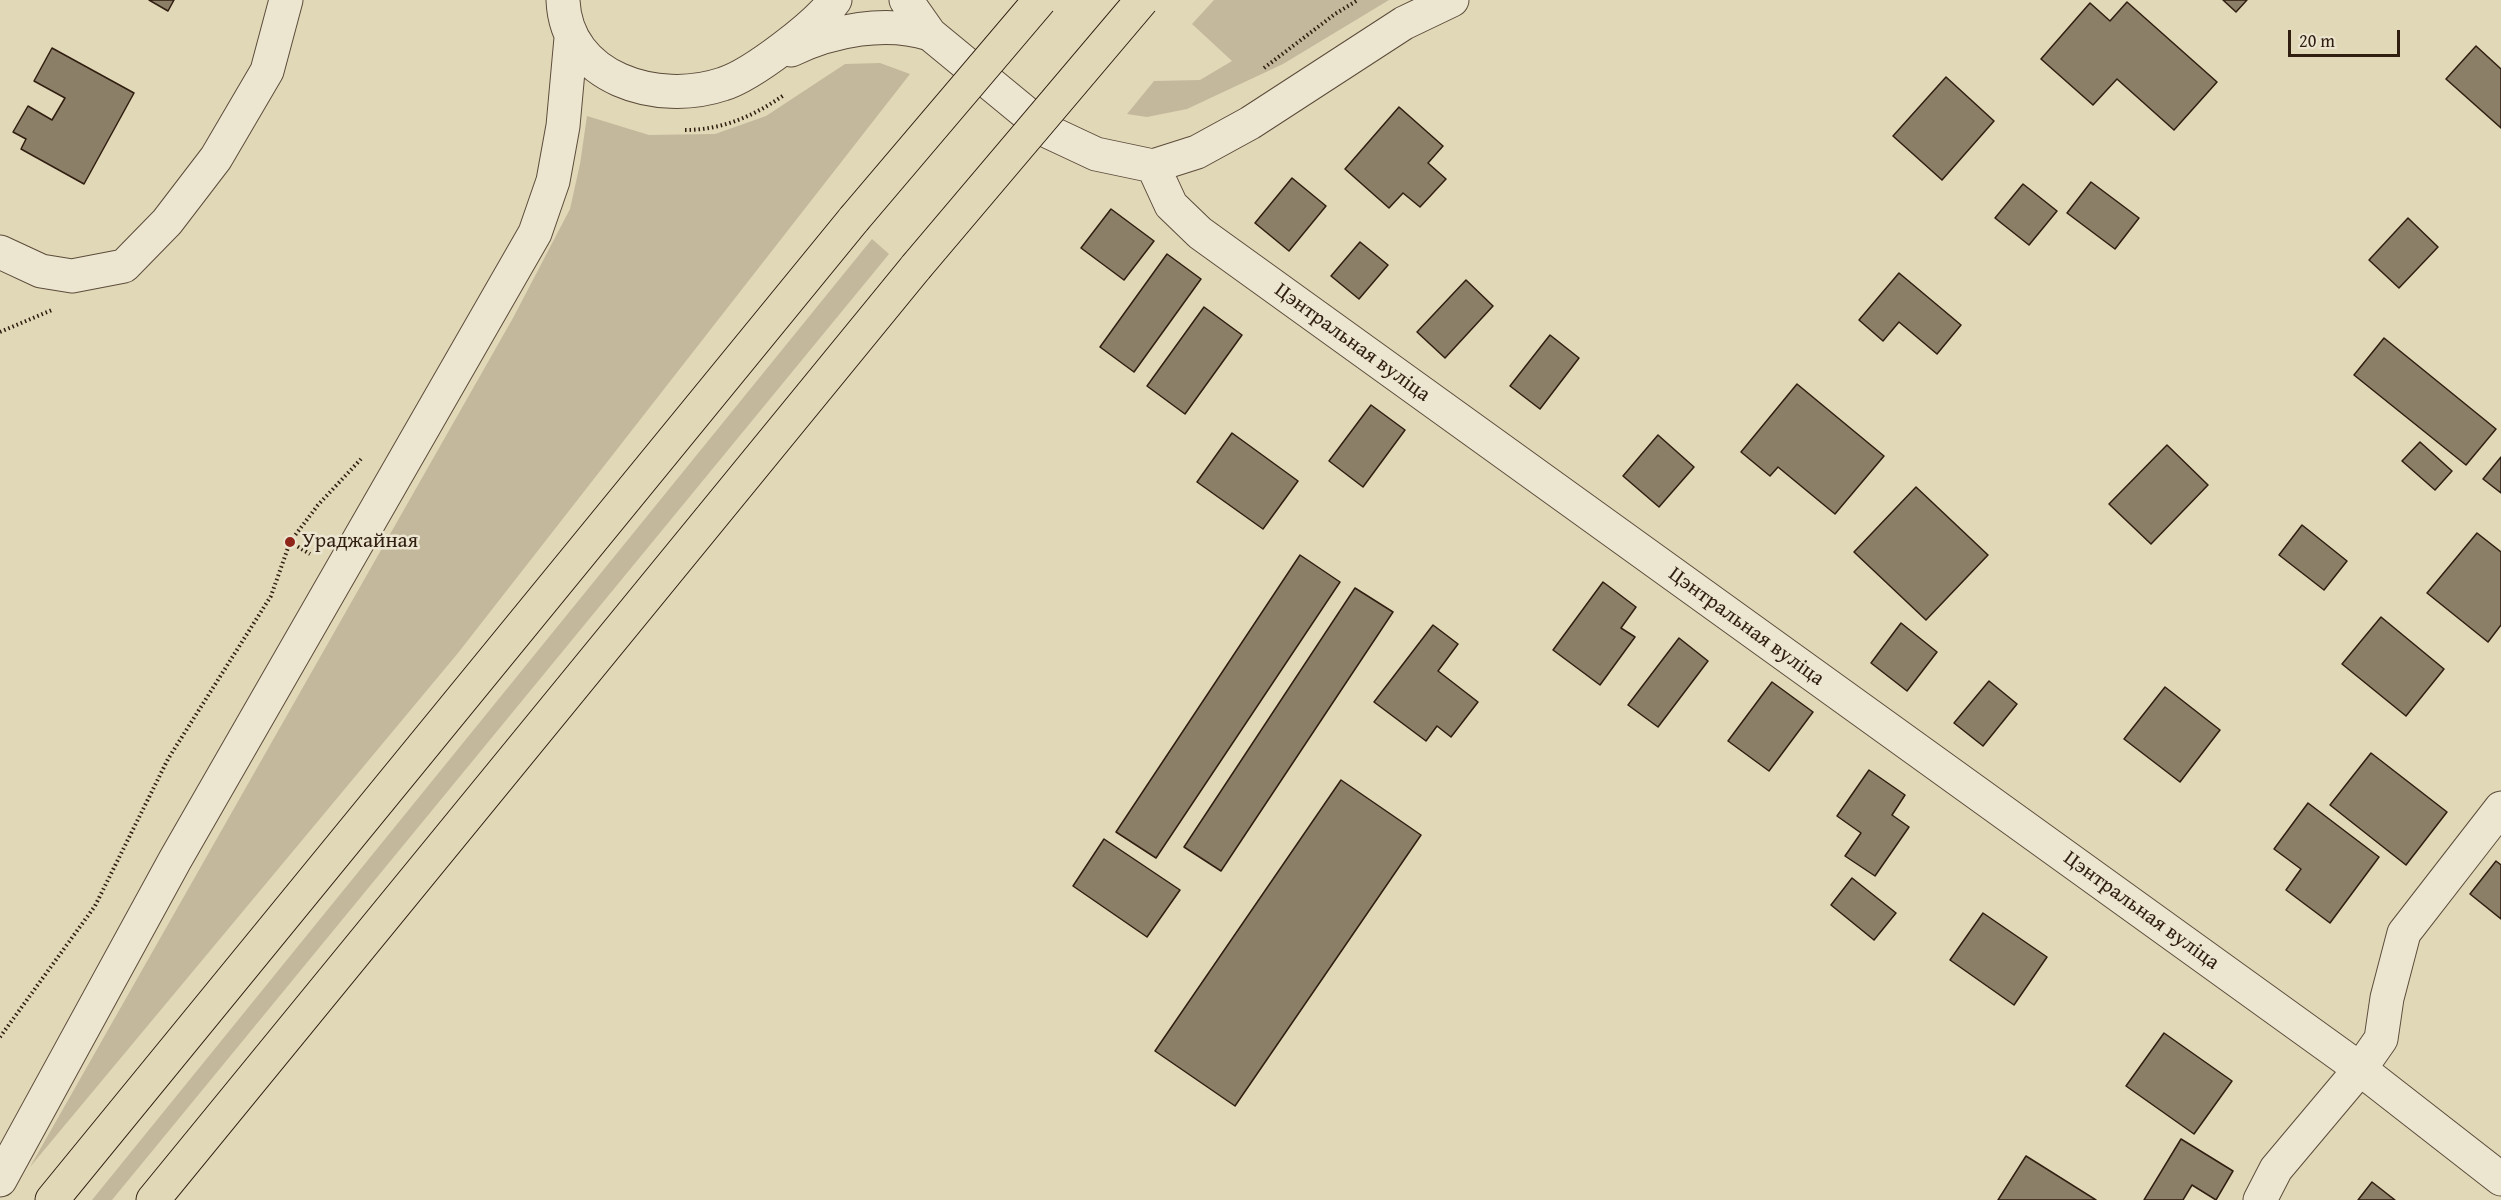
<!DOCTYPE html>
<meta charset="utf-8">
<style>
body{margin:0}
#map{position:relative;width:2501px;height:1200px;overflow:hidden;background:#e1d8b8;font-family:"Gentium Book Plus",serif}
canvas{display:block}
.scale{position:absolute;left:2288px;top:30px;width:112px;height:27px;box-sizing:border-box;border:3px solid #301e10;border-top:0;padding-left:8px;font-size:18px;line-height:21px;white-space:nowrap;color:#301e10;-webkit-text-stroke:4px #ece6d1;paint-order:stroke}
</style>
<div id="map">
<canvas width="2501" height="1200"></canvas>
<div class="scale">20 m</div>
</div>
<script>
const context = document.querySelector('canvas').getContext('2d');
context.lineJoin = 'round';
function fillPath(path, color) { context.fillStyle = color; context.fill(path, 'evenodd'); }
function trace(path, color, width, dash) { context.strokeStyle = color; context.lineWidth = width; context.lineCap = dash ? 'butt' : 'round'; context.setLineDash(dash || []); context.stroke(path); }
function drawText(font, color, halo, rows, align = 'center') {
  context.font = font + ' "Gentium Book Plus",serif'; context.lineWidth = 5; context.setLineDash([]); context.textBaseline = 'middle'; context.strokeStyle = halo; context.fillStyle = color; for (const [text, x, y, turn = 0] of rows) {
    context.save(); context.translate(x, y); context.rotate((+turn || 0) * Math.PI / 180); context.textAlign = isNaN(turn) ? turn : align; if (halo) context.strokeText(text, 0, 0); context.fillText(text, 0, 0); context.restore();
  }
}
fillPath(new Path2D(`
 M1214 0H1389L1283 64 1187 109 1147 117 1127 114 1154 81 1200 80 1232 61 1192 24Z
 M880 63 910 74 458 653 30 1167 513 318 570 209 580 164 587 116 649 135 715 134 766 116 845 64Z
 M872 239 889 254 112 1200H92Z`), '#c3b89b');
const building = new Path2D(`
 M149 0H174L168 11Z
 M2223 0H2247L2236 12Z
 M2127 2 2217 82 2174 130 2117 79 2093 105 2041 59 2090 3 2110 21Z
 M2476 46 2501 69V128L2446 79Z
 M52 48 134 93 84 184 21 149 26 139 13 132 28 106 52 120 65 98 34 81Z
 M1946 77 1994 121 1942 180 1893 136Z
 M1399 107 1443 146 1428 163 1446 179 1420 207 1403 193 1389 208 1345 169Z
 M1292 178 1326 206 1289 251 1255 223Z
 M2091 182 2139 218 2115 249 2067 213Z
 M2023 184 2057 211 2029 245 1995 218Z
 M1111 209 1154 241 1124 280 1081 248Z
 M2408 218 2438 247 2399 288 2369 260Z
 M1360 242 1388 265 1359 299 1331 276Z
 M1167 254 1201 279 1134 372 1100 347Z
 M1899 273 1961 325 1937 354 1899 322 1883 341 1859 320Z
 M1466 280 1493 306 1445 358 1417 332Z
 M1204 307 1242 335 1185 414 1147 386Z
 M1550 335 1579 358 1540 409 1510 386Z
 M2384 338 2496 429 2466 465 2354 375Z
 M1797 384 1884 456 1835 514 1778 467 1770 476 1741 452Z
 M1371 405 1405 430 1363 487 1329 461Z
 M1232 433 1298 481 1263 529 1197 482Z
 M1658 435 1694 467 1659 507 1623 476Z
 M2420 442 2452 471 2435 490 2402 461Z
 M2167 445 2208 485 2151 544 2109 504Z
 M2501 457V493L2483 479Z
 M1916 487 1988 555 1926 620 1854 552Z
 M2302 525 2347 561 2324 590 2279 555Z
 M2477 533 2501 552V625L2488 642 2427 593Z
 M1300 555 1340 582 1156 858 1116 832Z
 M1603 582 1636 607 1621 628 1635 637 1600 685 1553 650Z
 M1355 588 1393 612 1221 871 1184 847Z
 M2381 617 2444 669 2406 716 2342 664Z
 M1901 623 1937 652 1907 691 1871 663Z
 M1433 625 1458 644 1438 671 1478 702 1451 737 1437 726 1426 741 1374 702Z
 M1679 638 1708 661 1658 727 1628 705Z
 M1989 681 2017 704 1983 746 1954 723Z
 M1772 682 1813 712 1769 771 1728 741Z
 M2165 687 2220 730 2180 782 2124 739Z
 M2371 753 2447 812 2406 865 2330 805Z
 M1869 770 1905 795 1892 815 1909 827 1875 876 1845 856 1861 833 1837 816Z
 M1341 780 1421 835 1235 1106 1155 1051Z
 M2308 803 2379 857 2330 923 2286 890 2301 869 2274 849Z
 M1104 839 1180 890 1147 937 1073 886Z
 M2496 861 2501 865V919L2470 894Z
 M1852 878 1896 913 1874 940 1831 905Z
 M1983 913 2047 957 2014 1005 1950 960Z
 M2164 1033 2232 1081 2194 1134 2126 1086Z
 M2181 1139 2233 1171 2216 1200 2192 1185 2183 1200H2144Z
 M2026 1156 2096 1200H1998Z
 M2372 1182 2395 1200H2358Z`);
fillPath(building, '#8c7f67');
trace(building, '#301e10', 1.5);
const minor = new Path2D(`
 M563 0C566 79 658 106 723 84 752 75 817 25 835 0
 M906 0 930 34 1049 132 1096 154 1153 166 1197 152 1250 123 1404 23 1452 0
 M791 50C833 30 886 20 930 34
 M1153 166 1171 205 1200 233 2360 1069 2501 1179
 M0 252 41 271 72 276 124 266 167 222 216 158 267 71 286 0
 M0 1180 175 860 535 233 553 181 563 126 571 38
 M2260 1200 2276 1169 2360 1069 2381 1039 2387 998 2404 933 2501 808`);
const highway = new Path2D(`
 M52 1200 854 219
 M153 1200 916 267`);
trace(minor, '#5c4c3a', 35);
trace(highway, '#301e10', 35);
trace(new Path2D(`
 M1264 68 1335 14 1358 0
 M685 130C722 130 754 116 784 95
 M0 332 52 310
 M290 542 310 554
 M0 1037 95 906 168 759 271 596 290 542 318 505 361 459`), '#301e10', 4, [1.5, 3]);
trace(minor, '#ece6d1', 33);
trace(highway, '#e1d8b8', 33);
const highwayBridge = new Path2D(`
 M854 219 1040 0
 M916 267 1142 0`);
trace(highwayBridge, '#301e10', 35, []);
trace(highwayBridge, '#e1d8b8', 33);
for (const [x, y, r, color] of [
 [290,542,6,"#8f2418"]
]) { const dot = new Path2D(); dot.arc(x, y, r, 0, 2 * Math.PI); context.fillStyle = color; context.fill(dot); trace(dot, '#ece6d1', 2); }
drawText('21px', '#301e10', '#ece6d1', [
 ["Цэнтральная вуліца",1352,343,36],
 ["Цэнтральная вуліца",1746,627,36],
 ["Цэнтральная вуліца",2141,911,36]
]);
drawText('21px', '#301e10', '#ece6d1', [
 ["Ураджайная",302,542]
], 'left');
</script>
